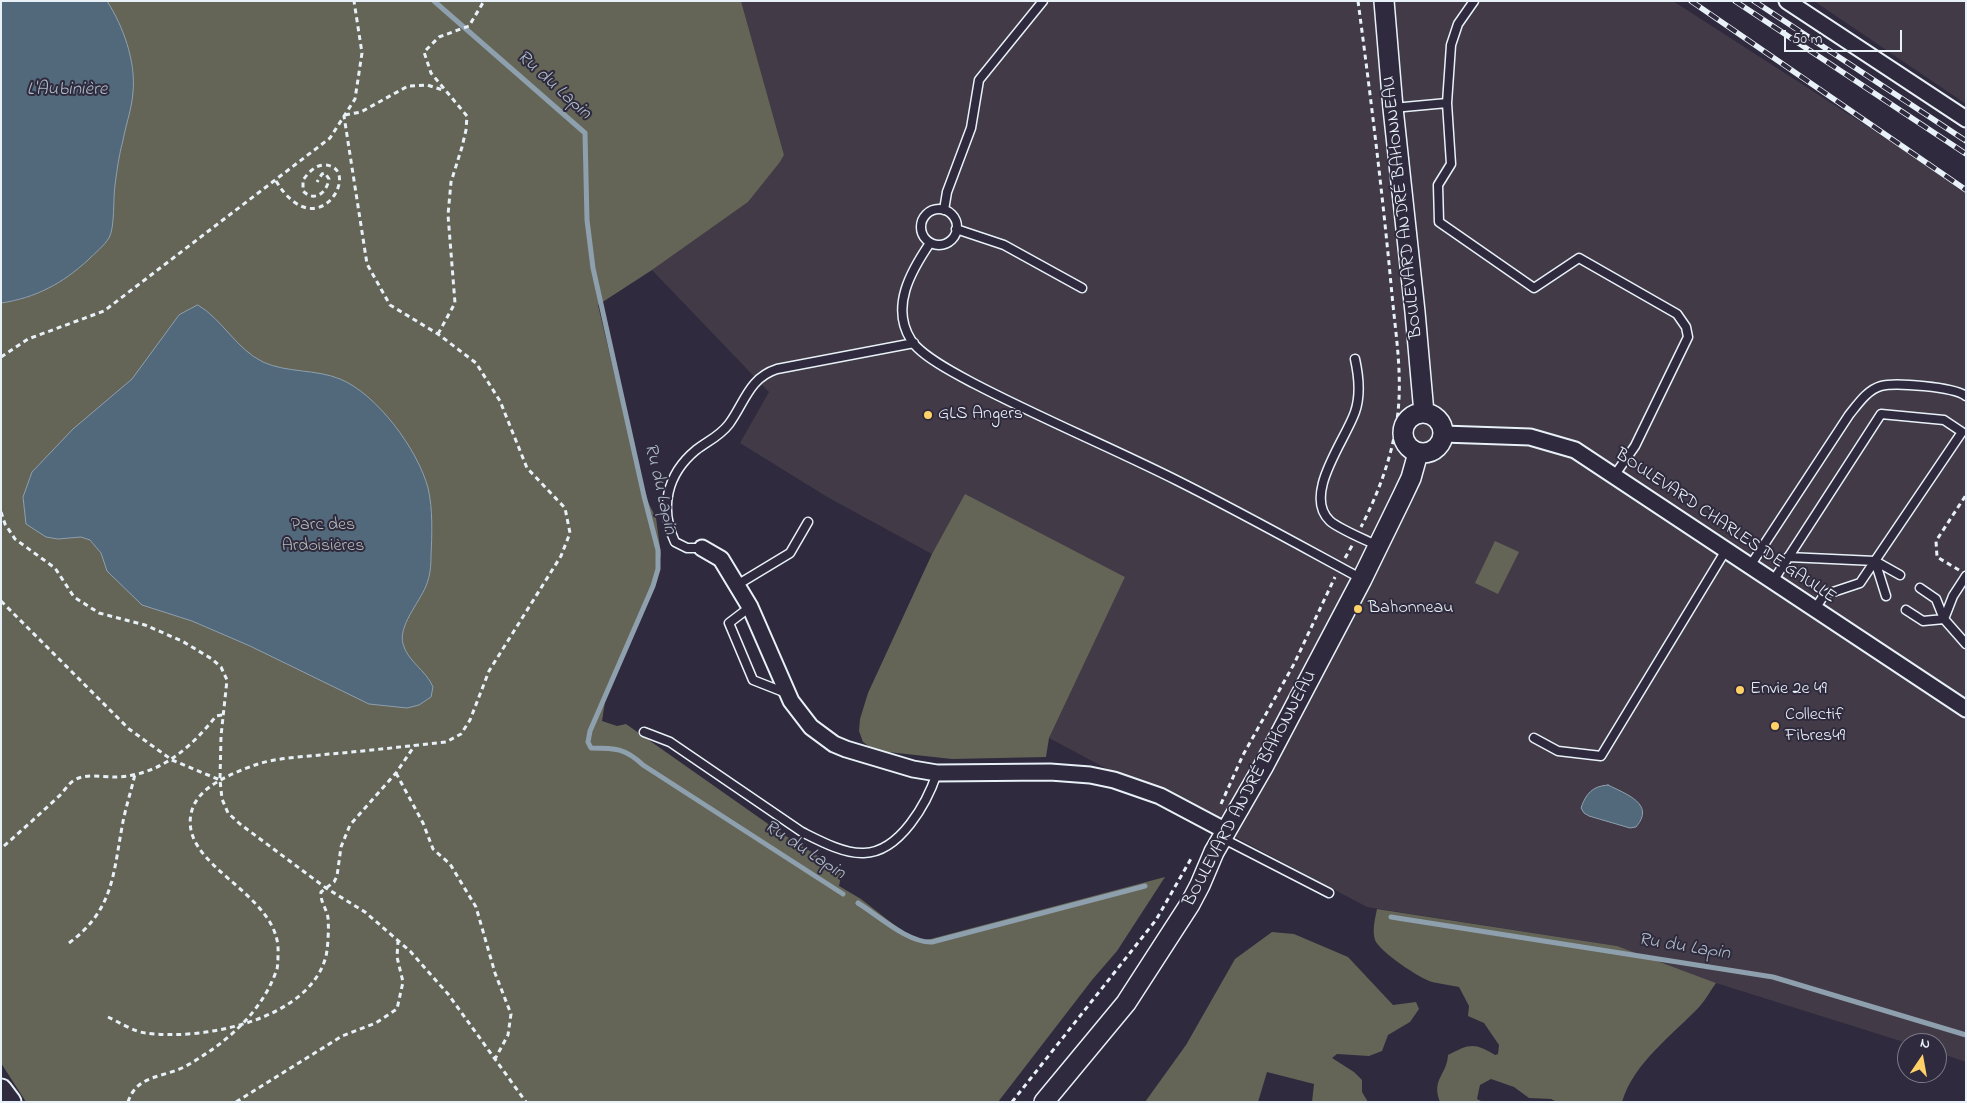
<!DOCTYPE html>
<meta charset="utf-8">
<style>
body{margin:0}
#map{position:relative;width:1967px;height:1103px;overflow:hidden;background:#2f2a3d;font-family:"Indie Flower",sans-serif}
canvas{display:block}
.frame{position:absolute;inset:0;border:2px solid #e8f1f8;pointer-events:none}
.north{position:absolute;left:1897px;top:1033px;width:50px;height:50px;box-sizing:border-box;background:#2f2a3d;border:1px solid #797a88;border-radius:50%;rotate:12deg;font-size:14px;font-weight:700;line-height:20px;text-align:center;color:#e8f1f8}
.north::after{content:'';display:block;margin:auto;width:18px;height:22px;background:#ffd166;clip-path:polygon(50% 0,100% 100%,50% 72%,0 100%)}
.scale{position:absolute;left:1784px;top:30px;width:118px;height:22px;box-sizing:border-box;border:2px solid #e8f1f8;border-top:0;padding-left:6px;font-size:15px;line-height:18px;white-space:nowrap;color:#e8f1f8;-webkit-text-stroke:4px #2f2a3d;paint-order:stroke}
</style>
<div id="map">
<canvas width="1967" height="1103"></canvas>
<div class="frame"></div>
<div class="north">N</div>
<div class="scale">50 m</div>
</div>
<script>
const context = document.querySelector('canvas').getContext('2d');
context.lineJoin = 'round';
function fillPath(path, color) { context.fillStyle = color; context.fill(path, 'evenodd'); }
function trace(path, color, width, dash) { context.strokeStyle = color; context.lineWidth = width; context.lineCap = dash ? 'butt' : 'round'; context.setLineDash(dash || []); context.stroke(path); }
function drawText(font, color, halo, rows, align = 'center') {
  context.font = font + ' "Indie Flower",sans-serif'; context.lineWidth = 4; context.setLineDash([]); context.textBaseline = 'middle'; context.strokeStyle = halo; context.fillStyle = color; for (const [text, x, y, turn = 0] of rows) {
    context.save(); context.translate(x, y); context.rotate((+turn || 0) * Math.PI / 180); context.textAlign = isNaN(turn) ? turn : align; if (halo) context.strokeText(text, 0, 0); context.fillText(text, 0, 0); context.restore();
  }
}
fillPath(new Path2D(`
 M741 1H1673L1966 190V1062L1937 1052V1043H1907L1716 983 1617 946 1367 907 1049 738 1125 577 966 495 932 554 829 498 740 443 769 392 652 270 748 202 780 162 784 155Z
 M1814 1H1966V104Z`), '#423b47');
fillPath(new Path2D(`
 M1 1H741L784 155 780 162 748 202 652 270 598 305 644 499 648 502 656 518 661 555 655 578 605 702 602 721 617 726 626 724 781 833 842 871 839 886 861 899 911 938 923 941 1165 877 1117 951 1092 980 998 1102H26L1 1063Z
 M965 494 1125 577 1049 738 1046 757 952 759 888 752 873 749 863 742 859 731 860 719 868 693 932 554Z
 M1495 541 1519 552 1498 594 1475 583Z
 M1377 909 1617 946 1716 983C1711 990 1706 999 1700 1006 1673 1035 1634 1062 1622 1102H1557L1551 1099 1529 1098 1514 1087 1491 1079 1480 1085 1477 1099 1483 1102H1440C1431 1079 1447 1075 1448 1055 1469 1044 1474 1042 1495 1055L1498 1054 1499 1045 1484 1023 1468 1016 1469 1006 1459 987C1450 985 1440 984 1432 982 1419 978 1380 952 1375 940 1372 930 1375 919 1377 909Z
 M1272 932 1294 934 1348 957 1393 1005 1416 1002 1419 1009 1410 1022 1388 1035 1382 1051 1369 1056 1337 1054 1332 1058 1354 1072 1362 1080V1092L1368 1102H1312L1314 1084 1267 1072 1258 1102H1145L1186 1045 1235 959Z`), '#646556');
const water = new Path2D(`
 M1 1H107C123 26 136 61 133 92 132 108 126 124 123 140 119 155 117 170 115 185 113 199 115 227 109 238 104 246 95 253 88 260 63 283 36 298 1 303Z
 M198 305C223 320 236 349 263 362 287 373 316 369 340 379 377 394 418 450 428 488 433 509 432 535 431 556 431 567 430 576 426 586 419 603 398 626 403 644 408 662 426 670 433 687L431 697 419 705 407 708 369 704 250 646 192 621 142 605 107 571 101 553 90 540 81 537 58 539 46 537 26 524 23 497 32 472 73 429 132 379 179 315Z
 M1608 785C1626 794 1656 804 1636 827L1630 828 1589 816 1584 813 1581 808C1586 793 1593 786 1608 785Z`);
fillPath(water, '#52697c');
trace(water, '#8e9fae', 1);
trace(new Path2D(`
 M434 1 585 133 587 220 593 268 644 496 658 550V569L653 586 590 731 588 742 591 748C615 748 625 748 643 765L843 894
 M858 903C879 916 908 943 932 942L1145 886
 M1391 917 1773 977 1966 1035`), '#8e9fae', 5);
const service = new Path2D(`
 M1474 1 1458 24 1451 45 1447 103 1451 164 1438 185 1439 222 1534 288 1579 258 1677 314 1686 327 1688 337 1635 446 1614 476
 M1393 108 1447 103
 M921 227a18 18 0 1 1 36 0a18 18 0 1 1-36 0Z
 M944 210 947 192 971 128 979 80 1043 1
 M956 229 1004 245 1082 288
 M930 243C911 271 890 307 911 340 921 356 956 374 973 383 1040 418 1110 447 1178 481 1240 512 1301 546 1362 579
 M1355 359C1359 377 1361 395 1355 412 1345 441 1302 495 1330 521 1339 529 1366 540 1378 546
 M702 548H687L675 542C659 508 667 474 696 450 708 441 720 436 729 424 745 402 749 378 777 369L914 343
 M1788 557 1875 561 1886 596
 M1875 561 1900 575
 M1750 566 1849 415C1858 404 1867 390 1881 386 1895 382 1954 387 1966 396
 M1773 581 1881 414 1944 420 1962 432 1860 583 1824 595 1815 609
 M737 585 790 553 808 522
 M1920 588 1936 599 1944 619 1966 644
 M750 607 729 623 753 680 786 693
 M1906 610 1923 621 1944 619
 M1944 619 1953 596 1966 576
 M644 732 670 742 802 832C820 841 844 854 864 853 900 852 927 803 937 773
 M1534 738 1558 751 1601 756 1726 550
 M1222 838 1329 893`);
const minor = new Path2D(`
 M1787 1 1966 119
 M1443 434 1530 437 1575 450 1966 709
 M702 548 721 559 750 607 791 701 811 727 834 744 846 749 913 769 937 773 1050 772 1090 775 1114 780 1160 796 1226 831`);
const tertiary = new Path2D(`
 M1384 1 1393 108 1415 312 1424 413
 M1403 433a20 20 0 1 1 40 0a20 20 0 1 1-40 0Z
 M1044 1102 1126 1003 1190 904 1200 885 1214 852 1263 767 1362 579 1402 497 1411 478 1418 453`);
const secondary = new Path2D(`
 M1 1090 10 1102`);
trace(service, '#e8f1f8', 11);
trace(minor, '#e8f1f8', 19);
trace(tertiary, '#e8f1f8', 22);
trace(secondary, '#e8f1f8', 25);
trace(new Path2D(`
 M1358 1C1371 99 1383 197 1392 295 1396 337 1403 378 1397 420 1392 457 1378 494 1361 527
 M345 115 361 112 408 86 427 85 443 90
 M276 181C319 251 364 165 324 165 315 165 308 173 303 180V191C315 203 327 192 329 179L325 173 322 174 317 182
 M438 334 455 303 448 215 451 182 462 147 466 130 467 116 431 73 424 52 439 37 469 26 484 1
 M1 357 28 339 104 311 330 138 355 99 362 53 354 1
 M1 512 5 524 15 539 55 568 74 597 99 613 145 625 182 641 212 659 221 667 227 680 221 736 220 780 222 799 228 813 240 824 326 888 365 912 410 951 448 994 526 1102
 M1345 558 1353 544
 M1959 570 1937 557 1936 541 1966 495
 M1 601 129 729 172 760 220 780
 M396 773 423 823 433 849 450 864 476 907 495 973 511 1014 508 1035 495 1059
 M1221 804 1243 755 1294 664 1335 577
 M4 846C22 830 40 814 58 797 63 793 68 784 73 781 84 773 103 777 115 777 159 776 191 748 216 716L222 715
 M69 943C113 910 113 876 122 827 125 809 131 792 135 774
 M108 1017C119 1022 134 1032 146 1033 202 1041 310 1020 326 956 328 948 329 926 328 918 327 909 320 902 321 892L334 882 337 876 341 847 350 825 396 773 415 745
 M128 1102C137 1074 164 1078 186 1066 225 1044 262 1013 277 969 278 964 278 959 278 954 282 892 175 867 192 810 199 786 233 773 255 765 278 757 305 757 329 754 368 751 407 746 446 742L461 734 470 720 489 671 561 556 570 533 565 508 527 468 500 401 476 363 438 334 390 305 367 264 344 116
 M236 1102 342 1036 376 1023 397 1009 403 982 397 957 398 941
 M1012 1102 1156 920 1192 857`), '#e8f1f8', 3, [5, 4]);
trace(service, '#2f2a3d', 8);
trace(minor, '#2f2a3d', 15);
trace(tertiary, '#2f2a3d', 19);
trace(secondary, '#2f2a3d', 21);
const rail = new Path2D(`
 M1691 1 1966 190
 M1735 1 1966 154
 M1754 1 1966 141`);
trace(rail, '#e8f1f8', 5.5);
trace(rail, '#2f2a3d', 4, [11]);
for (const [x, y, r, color] of [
 [928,415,5,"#ffd166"],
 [1358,609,5,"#ffd166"],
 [1740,690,5,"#ffd166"],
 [1775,726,5,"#ffd166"]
]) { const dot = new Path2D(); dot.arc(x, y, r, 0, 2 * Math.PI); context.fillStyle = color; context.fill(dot); trace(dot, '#2f2a3d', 2); }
drawText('18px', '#e8f1f8', '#2f2a3d', [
 ["BOULEVARD ANDRÉ BAHONNEAU",1404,207,-96],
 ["BOULEVARD CHARLES DE GAULLE",1725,527,34],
 ["BOULEVARD ANDRÉ BAHONNEAU",1251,789,-62]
]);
drawText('18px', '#e8f1f8', '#2f2a3d', [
 ["GLS Angers",938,415],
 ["Bahonneau",1368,609],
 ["Envie 2e 49",1750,690],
 ["Collectif",1785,716],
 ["Fibres49",1785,737]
], 'left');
drawText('18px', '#b3b9b7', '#2f2a3d', [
 ["Parc des",323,526],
 ["Ardoisières",323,547]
]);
drawText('italic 19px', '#acbbc6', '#2f2a3d', [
 ["Ru du Lapin",553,86,42],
 ["L'Aubinière",67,91],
 ["Ru du Lapin",659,489,77],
 ["Ru du Lapin",804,851,33],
 ["Ru du Lapin",1684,948,9]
]);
</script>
